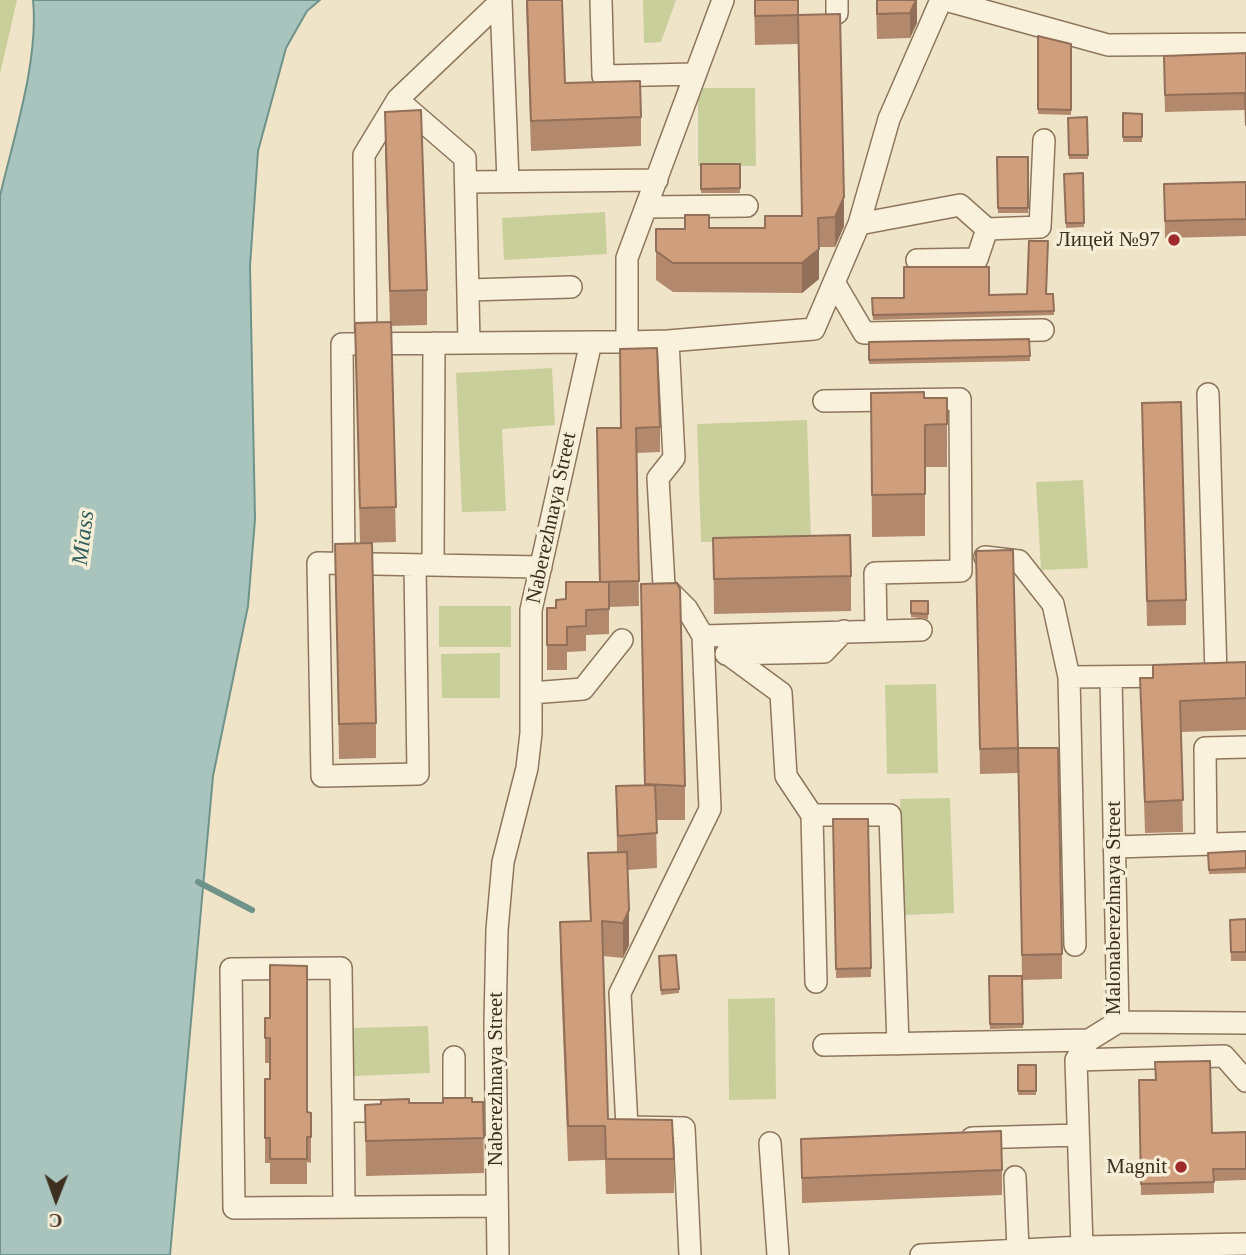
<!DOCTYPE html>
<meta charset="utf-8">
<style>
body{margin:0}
#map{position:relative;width:1246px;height:1255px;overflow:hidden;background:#f0e4c8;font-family:Georgia,serif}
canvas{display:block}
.north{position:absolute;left:21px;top:1164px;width:70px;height:70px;-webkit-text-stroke:5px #f7eed8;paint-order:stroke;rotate:181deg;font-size:19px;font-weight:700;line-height:28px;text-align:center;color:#3d2e20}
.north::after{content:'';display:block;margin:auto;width:24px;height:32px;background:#3d2e20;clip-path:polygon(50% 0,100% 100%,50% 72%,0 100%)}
</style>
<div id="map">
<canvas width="1246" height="1255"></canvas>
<div class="north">С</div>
</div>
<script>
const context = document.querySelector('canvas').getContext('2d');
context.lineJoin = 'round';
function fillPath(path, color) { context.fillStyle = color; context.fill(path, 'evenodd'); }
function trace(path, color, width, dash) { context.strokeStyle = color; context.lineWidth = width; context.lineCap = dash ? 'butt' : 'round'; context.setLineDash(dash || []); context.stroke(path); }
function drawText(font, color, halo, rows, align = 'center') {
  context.font = font + ' Georgia,serif'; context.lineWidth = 7; context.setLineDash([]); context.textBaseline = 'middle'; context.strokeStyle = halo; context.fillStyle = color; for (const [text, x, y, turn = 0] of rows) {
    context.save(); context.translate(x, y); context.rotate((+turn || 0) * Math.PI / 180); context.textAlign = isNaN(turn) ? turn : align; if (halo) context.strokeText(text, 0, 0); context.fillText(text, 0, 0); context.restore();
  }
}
fillPath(new Path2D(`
 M0 0H17L0 74Z
 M643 0H676L661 42 644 43Z
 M698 88H755L756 166H698Z
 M605 212 607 254 504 260 502 218Z
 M552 368 555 425 502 429 506 511 462 512 456 373Z
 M807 420 811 539 701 542 697 424Z
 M1083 480 1088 568 1041 570 1036 482Z
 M439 606H511V647H439Z
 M500 653V698H442L441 654Z
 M936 684 938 773 887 774 885 685Z
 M950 798 954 913 904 915 900 799Z
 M775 998 776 1099 729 1100 728 999Z
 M428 1026 430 1073 353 1076 351 1028Z`), '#c9cf9b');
const water = new Path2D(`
 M33 0H320L307 11 286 48 258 151 250 266 255 519 248 606 213 776 170 1255H0V196C14 136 39 60 33 0Z`);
fillPath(water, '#a9c4bc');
trace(water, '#6f938a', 2);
trace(new Path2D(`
 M198 882 252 910`), '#6f938a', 6);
const minor = new Path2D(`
 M601 0 603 76 695 74
 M837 0V13
 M945 0 1108 45 1246 44
 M399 101 465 158 469 343
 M466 182 657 180
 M646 207 747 206
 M859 224 960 205 987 229 1040 227 1044 140
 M917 260 977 259 987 229
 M834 282 864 333 1043 330
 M468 290 571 287
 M668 341 674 458 658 478 664 586 687 609 703 636 710 809 620 993 627 1127 684 1128 690 1255
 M627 342 668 341 814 329 859 224 889 119 941 0
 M366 344 364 155 398 99 501 1 508 181
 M1208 394 1216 675
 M824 401 960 399 961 571 875 573 876 630
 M985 557 1019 561 1053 604 1069 677 1181 676
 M344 564 342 344 591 342
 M415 565 418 774 322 776 318 563 541 567
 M433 565 434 343
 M703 636 921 630
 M726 654 824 652 844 631
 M728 654 781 693 786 776 812 815
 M1069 677 1075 945
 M531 693 583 689 622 640
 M1206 844 1205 748 1246 747
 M1115 847 1246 843
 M816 982 812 815H890L898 1044
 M1118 1022 1246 1023
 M824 1045 1089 1040
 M454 1057V1110
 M1076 1060 1224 1056 1246 1081
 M343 1111 341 968 231 969 234 1208 496 1206
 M972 1138 1078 1135
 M770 1143 778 1255
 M1015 1177 1018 1250
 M344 1207 343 1111H391
 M1082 1247 1076 1060 1089 1040 1118 1022 1111 677
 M498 1255 495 1024 497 930 503 862 527 768 531 733V610L591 342H627V258L723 0
 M921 1255 1082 1247 1246 1244`);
trace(minor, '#8d765c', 24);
trace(minor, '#faf1dc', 21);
fillPath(new Path2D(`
 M526 0H562L565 83 641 117V146L531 151Z
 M754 0H798V15L844 226 835 247H819V279L802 293 673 292 656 280V251L709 228H765L802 216 798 44 755 45Z
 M876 0H917V23L910 38 877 39Z
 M1038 36 1071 44V115L1038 114Z
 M1246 53 1245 110 1165 112 1164 73Z
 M385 112 427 290V325L391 326 396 542 360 543 355 323 390 322 385 146Z
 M1123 113 1142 114V142H1123Z
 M1087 117 1088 159H1069L1068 118Z
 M997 157H1028V213H998Z
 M701 164H740V193H701Z
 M1083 173 1084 227 1066 228 1064 174Z
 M1246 182V236L1165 238 1164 184Z
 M1053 294 1054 315 873 320 872 298Z
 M1029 339 1030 361 869 364V342Z
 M871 393 924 398H947V467H925V536L872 537Z
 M1142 403 1186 600V625L1147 626Z
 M660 427V452L637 453 639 606 609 607V634L586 635V651L567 652V670H547V608H556L566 599 599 582 597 428Z
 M713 538 851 576V611L714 614Z
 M335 544 376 723V758L339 759Z
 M976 551 1062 954V979L1022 980 1023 1028 990 1029 989 981 1022 976 1018 773 980 774Z
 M641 584 685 786V820H656L657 868 627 870 629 945 623 958 603 956 608 1119 674 1159V1193L606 1194 605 1160 568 1161 560 957V922L590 921 588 853 617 852 616 786 644 785Z
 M911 601H928V619L911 617Z
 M1246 662V730L1181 732 1183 832 1145 833 1140 678H1153Z
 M833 819H868L871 977 836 978Z
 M1246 851V873L1209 874 1208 853Z
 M1246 919V961H1231L1230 920Z
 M659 956 679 989V993L661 995Z
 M265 1018 307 1112 311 1113V1163L307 1162V1184H270V1163H265V1138L270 1079V1063H265Z
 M1018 1065H1036V1095H1018Z
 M1139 1080 1212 1133 1246 1132V1180L1214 1181V1193L1141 1195Z
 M483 1102 484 1173 366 1176 365 1105Z
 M801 1139 1002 1170V1195L802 1203Z`), '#b2896c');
fillPath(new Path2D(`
 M916 0H917V23L910 38V13Z
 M844 197V226L835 247V217Z
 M819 249V279L802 293V263Z
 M629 910V945L623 958V923Z`), '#916f58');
const building = new Path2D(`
 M527 0H562L565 83 640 81 641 117 531 121Z
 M755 0H798V15L755 16Z
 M877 0H916L910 13 877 14Z
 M840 14 844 197 835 217 818 218 819 249 802 263H673L656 251V229H685V215H709V228H765V216H802L798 15Z
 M1038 36 1071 44V110L1038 109Z
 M1246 53V125L1245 93 1165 95 1164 56Z
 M421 110 427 290 390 291 385 112Z
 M1123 113 1142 114V137H1123Z
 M1087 117 1088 155H1069L1068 118Z
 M997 157H1028V208H998Z
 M701 164H740V188L701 189Z
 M1083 173 1084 223H1066L1064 174Z
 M1246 182V219L1165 221 1164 184Z
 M1029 241H1048L1046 294H1053L1054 311 873 315 872 298H904V267H989V295L1027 294Z
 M391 322 396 507 360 508 355 323Z
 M1029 339 1030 356 869 360V342Z
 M657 348 660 427 636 428 639 581 600 582 597 428H621L620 349Z
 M924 392V398H947V424L925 425V494L872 495 871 393Z
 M1181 402 1186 600 1147 601 1142 403Z
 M850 535 851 576 714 579 713 538Z
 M372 543 376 723 339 724 335 544Z
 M1013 550 1018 748 980 749 976 551Z
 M566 582H609V609L586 610V626L567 627V645H547V608H556V600L566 599Z
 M677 583 680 589 685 786 645 784 641 584Z
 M911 601H928V614L911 613Z
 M1246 662V698L1180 701 1183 800 1145 802 1140 678H1153V665Z
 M1018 748H1058L1062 954 1022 955Z
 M655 785 657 833 618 836 616 786Z
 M833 819H868L871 968 836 969Z
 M1246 851V868L1209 870 1208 853Z
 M627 852 629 910 623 923 602 921 608 1119 672 1120 674 1159H606L605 1126H568L560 922 591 921 588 853Z
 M1246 919V952H1231L1230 920Z
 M676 955 679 989 661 990 659 956Z
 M270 965 307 966V1112L311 1113V1137H307V1159H270V1138H265V1079H270V1038H265V1018H270Z
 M989 976H1022L1023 1024H990Z
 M1210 1061 1212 1133 1246 1132V1169H1213L1214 1182 1141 1184 1139 1080H1156L1155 1062Z
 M1018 1065H1036V1091H1018Z
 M443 1098H472V1102H483L484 1138 366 1141 365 1105 381 1104V1100L409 1099V1103H443Z
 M1001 1131 1002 1170 802 1178 801 1139Z`);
fillPath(building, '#cf9f7d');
trace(building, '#916f58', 2);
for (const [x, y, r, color] of [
 [1174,240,7,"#9e2a2b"],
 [1181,1167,7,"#9e2a2b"]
]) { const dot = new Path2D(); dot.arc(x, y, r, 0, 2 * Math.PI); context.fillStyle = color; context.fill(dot); trace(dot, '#f7eed8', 2.5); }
drawText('21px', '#3d2e20', '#f7eed8', [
 ["Лицей №97",1160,240],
 ["Magnit",1167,1167]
], 'right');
drawText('21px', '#3d2e20', '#f7eed8', [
 ["Naberezhnaya Street",552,518,-78],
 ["Malonaberezhnaya Street",1114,908,-90],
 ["Naberezhnaya Street",496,1079,-90]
]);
drawText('italic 23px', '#2f5d5a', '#f7eed8', [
 ["Miass",84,538,-83]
]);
</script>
